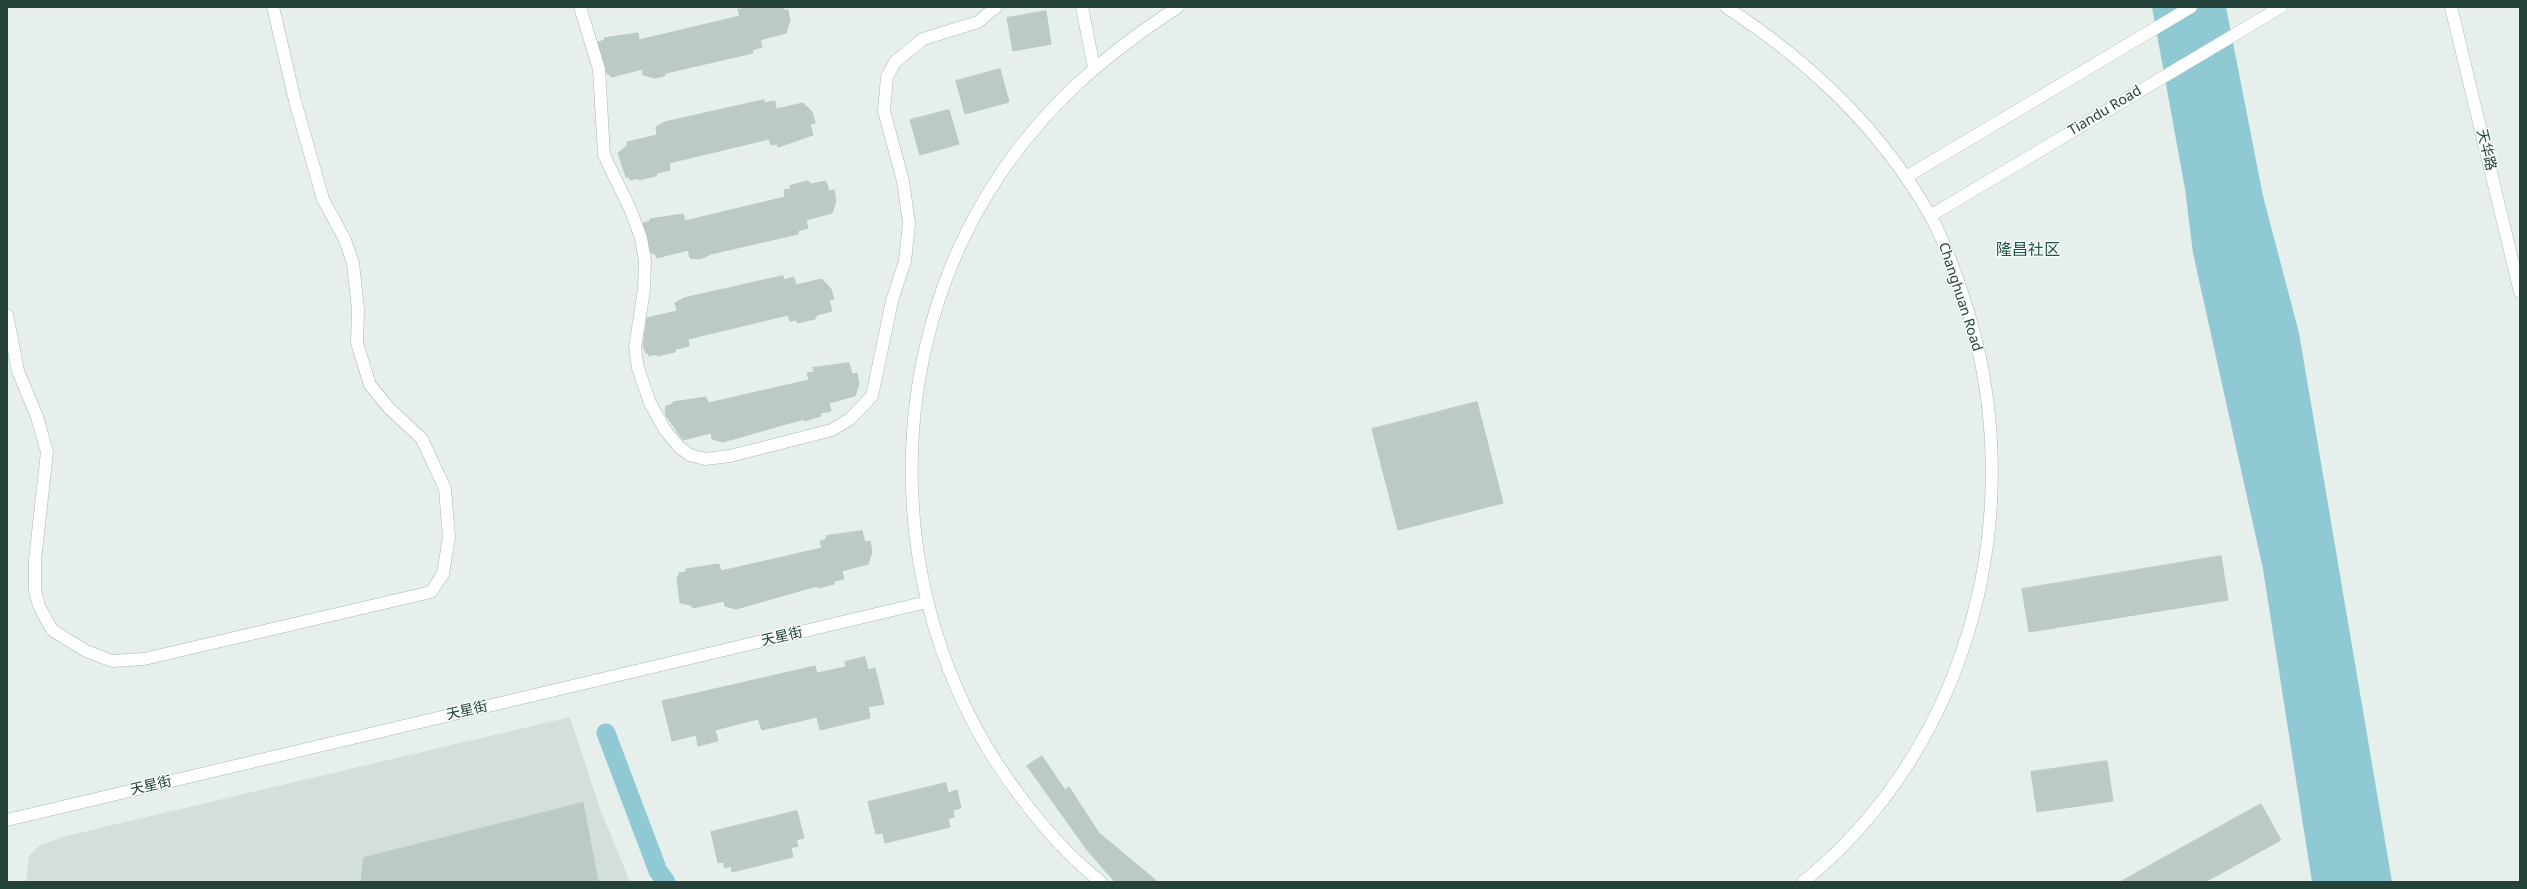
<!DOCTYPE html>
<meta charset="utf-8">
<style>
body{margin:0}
#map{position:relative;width:2527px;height:889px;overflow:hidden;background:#e6efeb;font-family:"Noto Sans",sans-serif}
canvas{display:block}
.frame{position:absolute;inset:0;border:8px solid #24423a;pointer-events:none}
</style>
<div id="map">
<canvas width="2527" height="889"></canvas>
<div class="frame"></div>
</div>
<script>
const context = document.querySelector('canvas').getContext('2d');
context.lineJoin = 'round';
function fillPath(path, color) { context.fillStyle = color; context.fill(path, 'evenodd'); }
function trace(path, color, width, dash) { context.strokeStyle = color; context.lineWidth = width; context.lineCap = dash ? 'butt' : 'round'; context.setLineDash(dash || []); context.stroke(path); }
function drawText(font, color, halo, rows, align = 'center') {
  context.font = font + ' "Noto Sans","Noto Sans SC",sans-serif'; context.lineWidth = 3; context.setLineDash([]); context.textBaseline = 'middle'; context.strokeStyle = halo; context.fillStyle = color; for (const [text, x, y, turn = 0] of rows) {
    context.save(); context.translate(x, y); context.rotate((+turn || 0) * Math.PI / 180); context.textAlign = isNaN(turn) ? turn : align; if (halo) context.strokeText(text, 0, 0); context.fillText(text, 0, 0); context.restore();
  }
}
fillPath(new Path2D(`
 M570 717 599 806 630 882H26L29 856 39 846 62 837Z`), '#d4dfda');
fillPath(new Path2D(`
 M2152 7H2226L2263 196 2299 333 2392 882H2312L2263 569 2193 253 2185 189Z`), '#8ec9d4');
trace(new Path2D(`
 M606 733 658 871 666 882`), '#8ec9d4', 19);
const building = new Path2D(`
 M750 7H783V10H788L790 20 786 33 760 40 762 47 752 50 753 53 666 73 664 76 655 78 643 75 642 69 612 77 607 73 598 42 605 40 604 38 638 33 639 40 740 16 738 10Z
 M1046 11 1051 44 1013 51 1007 18Z
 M1000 69 1009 102 965 114 956 81Z
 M764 100V103L775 101 776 109 803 103 812 112 815 123 810 124 813 135 778 147 777 144 771 145 769 139 669 163 670 170 657 173 656 176 638 180V178L630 180 629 177H626L618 153 627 146V142L657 135 656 127 665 122Z
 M949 110 959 144 920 155 910 120Z
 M808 181 811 184 826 181 829 191 834 190 836 201 832 213 806 220 808 228 798 231V234L711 254 700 259 690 258 688 250 657 258 655 254 651 253 643 223 650 221V219L683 214 685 221 785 197 784 190 791 189 790 186Z
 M783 276 784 280 794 277 796 285 822 279 831 289 834 299 829 300 832 311 817 315 815 319 797 323V320L790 321 788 315 688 339 689 346 676 349 675 352 657 356V354L649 356 648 353H646L643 346 647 318 677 311 675 303 684 298Z
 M849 363 852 374 857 373 859 384 855 396 829 403 831 411 820 413 821 416 805 421 804 419 723 442 712 439 711 433 683 440 665 414 666 406 673 404V402L706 397 708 403 809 380 807 373 814 372 813 368Z
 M1477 402 1503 503 1398 530 1372 429Z
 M862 531 865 542 870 541 872 552 868 564 842 571 844 579 834 581V584L818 588 817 586 736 609 725 606 724 601 693 608 691 605 680 603 677 577 679 576V573L686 572V569L719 564 721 571 822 548 820 541 827 539 826 536Z
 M2221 556 2228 600 2029 632 2022 589Z
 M865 657 868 670 875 668 884 704 868 707 870 718 820 730 817 717 762 730 758 719 715 730 718 741 698 746 696 735 672 741 662 701 815 666 817 673 846 667 845 662Z
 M1042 756 1065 790 1069 787 1099 833 1158 882H1115L1087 850 1027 766Z
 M2107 761 2113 801 2037 812 2031 772Z
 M946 783 948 793 957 790 961 808 953 810 954 817 948 819 950 827 885 843 883 833 876 834 868 802Z
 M583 803 598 882H361L364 858Z
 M2261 804 2281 840 2205 882H2120Z
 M797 811 804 838 796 840 798 846 791 848 793 857 732 872 731 866 725 868 723 862 718 863 711 832Z`);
fillPath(building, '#bbcac4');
trace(building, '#b8c9c2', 1);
const street = new Path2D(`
 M580 7 599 69 604 155 631 211 641 238 645 261 644 290 635 347 638 368 650 403 665 430 679 447 690 455 705 459 730 456 832 430 850 419 872 396 892 301 905 261 909 223 903 181 884 111 887 77 895 62 923 39 978 22 996 7
 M7 315 18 371 37 417 47 452 35 560V590L39 606 52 630 86 651 112 661 144 659 431 592 443 574 449 537 445 489 422 439 389 408 370 385 357 343 358 309 353 263 345 240 323 199 295 101 273 7`);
const secondary = new Path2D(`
 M1082 7 1094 68
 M1726 7C1810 62 1879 127 1930 215 1944 241 1954 268 1963 296 2033 501 1974 744 1803 882
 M2451 7 2520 292
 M1906 177 2191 7
 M1930 216 2281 7
 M7 820 927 602
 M1101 882C1070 858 1043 827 1020 796 884 618 875 362 999 176 1048 103 1106 54 1178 7`);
trace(street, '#a8b8b2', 13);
trace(secondary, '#a4bbb3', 13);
trace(street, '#fff', 12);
trace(secondary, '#fff', 12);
drawText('14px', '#24423a', '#f7fbf9', [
 ["Tiandu Road",2105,111,-31],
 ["天华路",2486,150,76],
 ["Changhuan Road",1960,297,72],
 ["天星街",782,637,-13],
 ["天星街",467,711,-13],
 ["天星街",151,786,-13]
]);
drawText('16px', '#1f5548', '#f7fbf9', [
 ["隆昌社区",2028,250]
]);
</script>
